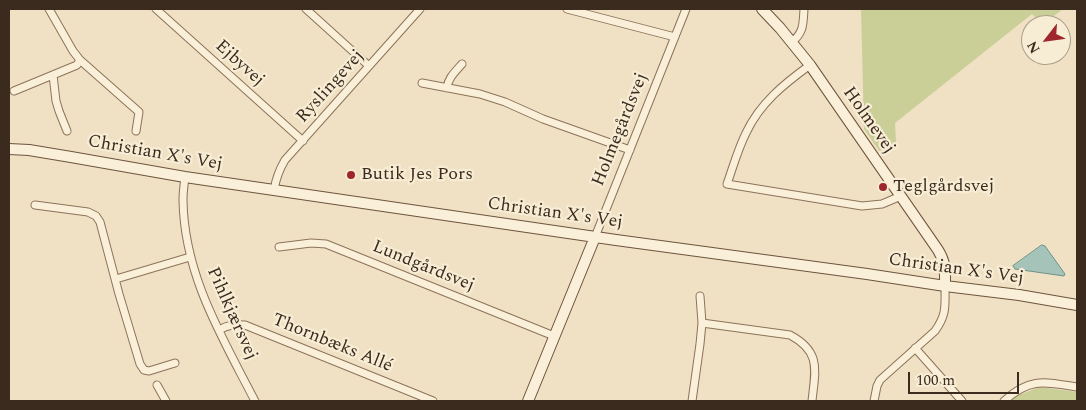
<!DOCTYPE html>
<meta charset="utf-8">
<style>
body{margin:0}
#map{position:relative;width:1086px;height:410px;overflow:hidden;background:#f0e1c4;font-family:Spectral,serif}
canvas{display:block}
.frame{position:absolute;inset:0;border:10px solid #3b2b1e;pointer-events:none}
.north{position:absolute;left:1021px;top:15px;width:50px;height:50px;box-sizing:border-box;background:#f7ecd4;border:1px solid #ac9f8b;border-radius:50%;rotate:240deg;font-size:14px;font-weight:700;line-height:20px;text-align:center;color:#3b2b1e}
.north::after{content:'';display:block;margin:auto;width:18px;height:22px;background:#9d272c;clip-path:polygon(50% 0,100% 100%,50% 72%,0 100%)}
.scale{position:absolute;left:908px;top:372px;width:111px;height:22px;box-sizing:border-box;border:2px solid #3b2b1e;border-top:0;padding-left:6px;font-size:15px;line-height:18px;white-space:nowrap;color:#3b2b1e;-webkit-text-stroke:4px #f7ecd4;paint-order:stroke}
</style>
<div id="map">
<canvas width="1086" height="410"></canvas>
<div class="frame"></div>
<div class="north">N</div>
<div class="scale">100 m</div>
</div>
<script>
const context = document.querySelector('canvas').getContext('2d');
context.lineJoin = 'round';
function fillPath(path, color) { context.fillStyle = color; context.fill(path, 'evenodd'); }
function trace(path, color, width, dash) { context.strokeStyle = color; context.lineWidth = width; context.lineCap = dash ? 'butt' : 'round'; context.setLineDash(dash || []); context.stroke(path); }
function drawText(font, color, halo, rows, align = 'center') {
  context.font = font + ' Spectral,serif'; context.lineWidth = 4.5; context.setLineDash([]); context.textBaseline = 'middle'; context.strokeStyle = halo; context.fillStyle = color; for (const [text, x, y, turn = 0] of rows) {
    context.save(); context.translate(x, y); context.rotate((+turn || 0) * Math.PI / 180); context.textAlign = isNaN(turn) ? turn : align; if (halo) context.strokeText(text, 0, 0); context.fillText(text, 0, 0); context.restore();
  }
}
fillPath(new Path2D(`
 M861 9H1063L1042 25 1032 14 895 123 896 142 880 152 864 129Z
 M1040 387 1077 392V401H1010L1016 396Z`), '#cacf98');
const water = new Path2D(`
 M1042 245 1045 246 1065 274 1064 276 1015 269 1013 266Z`);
fillPath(water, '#a6c3ba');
trace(water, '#6c9287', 1);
const street = new Path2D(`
 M49 9 73 51 80 60 139 112 136 131
 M156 9 303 141
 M306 9 369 66
 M567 9 675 37
 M792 42C804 32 803 24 804 9
 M810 65C784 84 760 103 746 133 738 149 733 167 727 184L862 206 882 204 901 196
 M53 75 56 101 59 111 67 131
 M422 83 480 94 505 102 543 119 630 150
 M447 88C448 78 455 72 462 64
 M14 91 77 65 80 60
 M185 177C184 185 183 192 183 200 184 275 222 337 255 401
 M274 190C276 178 279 170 285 160L420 9
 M35 205 88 212 96 216 100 222 119 294 140 364 144 370 149 371 175 363
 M595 237 686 9
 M279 247 311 243 326 244 554 336
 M116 279 190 257
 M702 323 790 335C822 352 815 371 812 401
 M219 330C228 325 234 324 245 325L433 401
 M915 348 962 401
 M157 385 166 401
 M692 401 700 344 702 323 700 296
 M874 401 877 386 880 380 935 331C947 314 945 306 945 286
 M1004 401C1030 377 1045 382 1077 387`);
const secondary = new Path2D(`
 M762 9 780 28 810 65 938 250C946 263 945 271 945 286
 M9 149 29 150 71 157 185 177 616 240 867 274 945 286 1019 295 1077 305
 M528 401 595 237`);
trace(street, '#8c735a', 9);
trace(secondary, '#6e543d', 12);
trace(street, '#faefd8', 7);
trace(secondary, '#faefd8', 10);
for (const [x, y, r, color] of [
 [351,175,5,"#9d272c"],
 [883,187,5,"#9d272c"]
]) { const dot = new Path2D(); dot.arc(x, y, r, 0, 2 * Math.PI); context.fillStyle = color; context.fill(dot); trace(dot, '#f7ecd4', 2); }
drawText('18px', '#3b2b1e', '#f7ecd4', [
 ["Ejbyvej",239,64,42],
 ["Ryslingevej",331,87,-48],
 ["Holmevej",868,121,55],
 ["Holmegårdsvej",621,130,-68],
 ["Christian X's Vej",155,154,10],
 ["Christian X's Vej",555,214,8],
 ["Lundgårdsvej",423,267,22],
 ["Christian X's Vej",956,270,8],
 ["Pihlkjærsvej",231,314,66],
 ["Thornbæks Allé",332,344,22]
]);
drawText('18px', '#3b2b1e', '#f7ecd4', [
 ["Butik Jes Pors",361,175],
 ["Teglgårdsvej",893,187]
], 'left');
</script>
